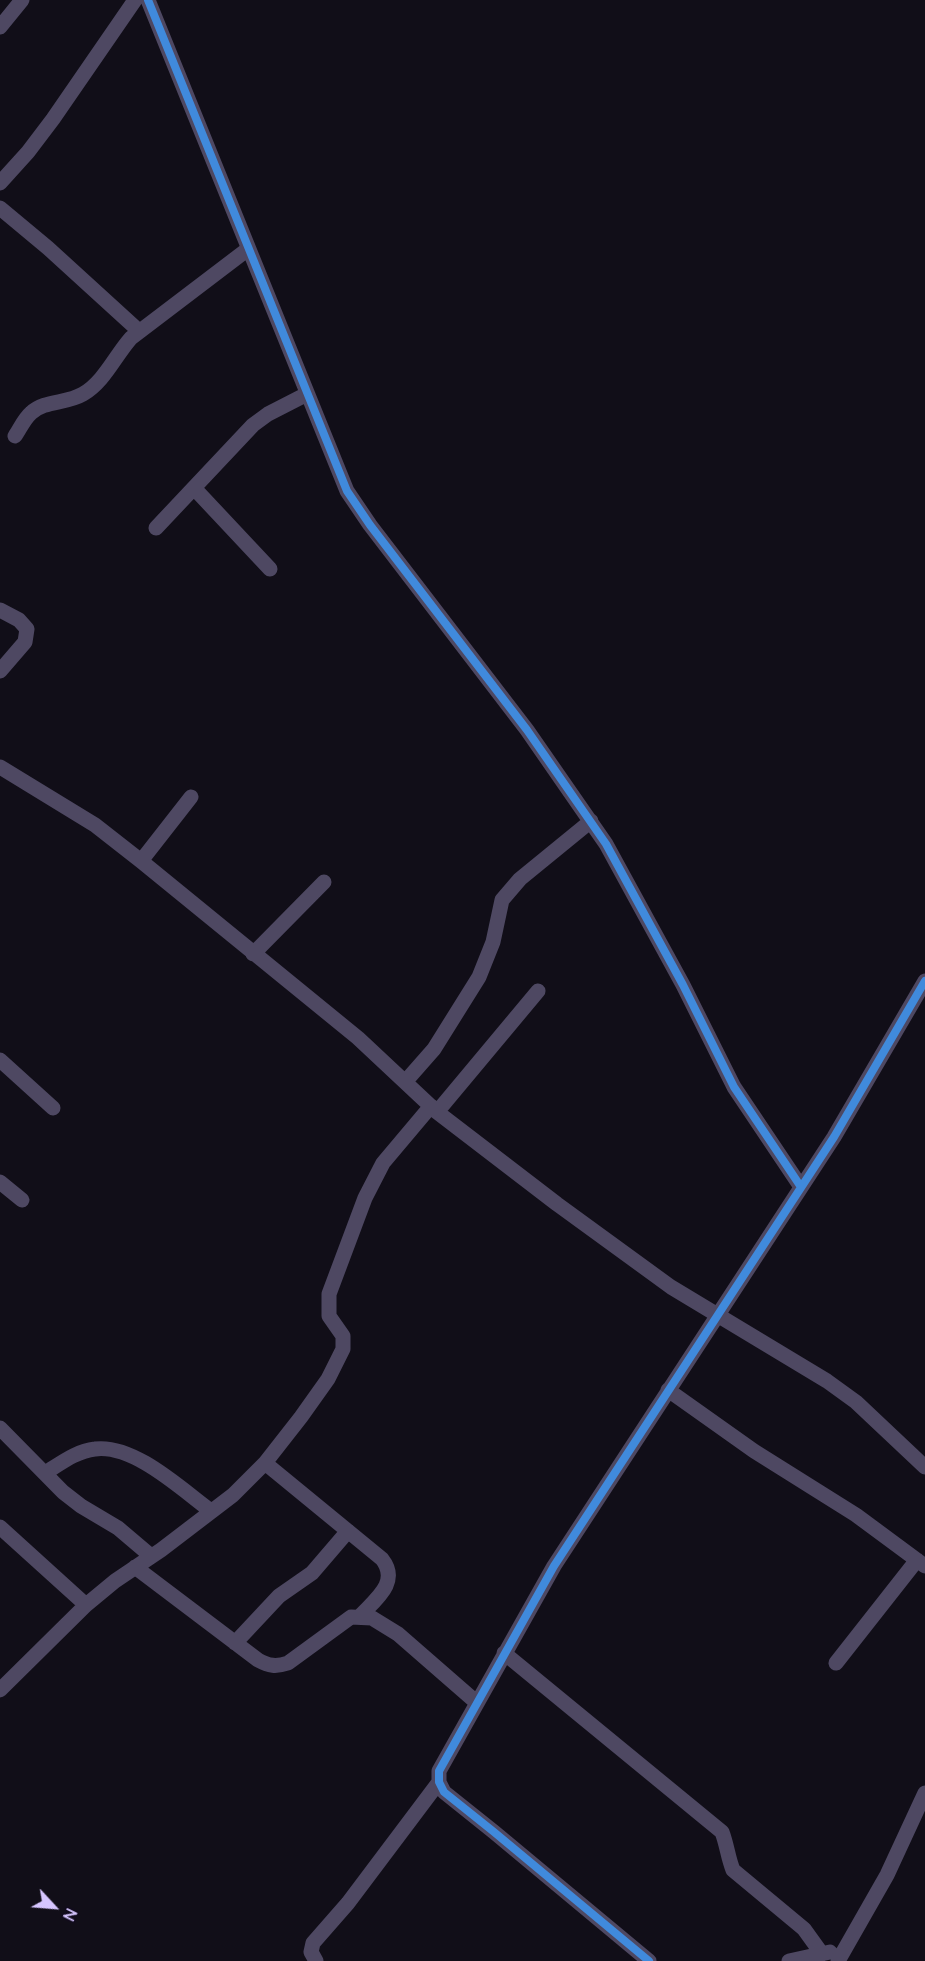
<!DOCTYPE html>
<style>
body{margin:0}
#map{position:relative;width:925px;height:1961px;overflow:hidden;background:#110e18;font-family:Quicksand,sans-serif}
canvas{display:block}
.north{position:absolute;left:24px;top:1877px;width:60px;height:60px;-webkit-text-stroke:4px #100a1c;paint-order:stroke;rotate:116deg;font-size:16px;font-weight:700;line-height:24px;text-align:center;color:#d6c5ff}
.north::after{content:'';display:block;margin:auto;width:21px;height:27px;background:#d6c5ff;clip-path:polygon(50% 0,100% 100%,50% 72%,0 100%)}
</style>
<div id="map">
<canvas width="925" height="1961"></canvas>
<div class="north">N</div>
</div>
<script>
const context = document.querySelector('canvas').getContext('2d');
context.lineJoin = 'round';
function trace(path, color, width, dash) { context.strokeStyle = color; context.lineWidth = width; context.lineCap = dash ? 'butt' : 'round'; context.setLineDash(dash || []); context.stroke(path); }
trace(new Path2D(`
 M148 0 347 491 370 525 527 730 606 844 683 985 734 1087 801 1187
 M0 27 22 0
 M0 183 28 152 53 119 135 0
 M0 208 48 248 139 331
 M15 436C20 429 24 419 31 413 45 400 66 404 83 394 104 382 115 356 131 338L248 249
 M194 488 270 569
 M156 528 253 425 268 414 307 394
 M0 610 19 620 27 629 25 642 0 671
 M0 767 95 825 141 861 358 1038 437 1112 557 1204 671 1287 827 1381 856 1402 925 1467
 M141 861 191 797
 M253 954 324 882
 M0 1060 53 1108
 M405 1082 434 1049 479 977 493 942 502 900 520 879 591 821
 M437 1112 538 991
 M0 1182 22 1200
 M668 1390 754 1451 856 1515 925 1566
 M0 1428 63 1492 81 1506 118 1528 151 1556
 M265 1463 382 1559C400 1582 376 1599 360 1616
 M45 1473C60 1464 76 1451 95 1449 134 1444 181 1489 211 1511
 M0 1527 86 1605
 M135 1567 258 1660C269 1666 276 1667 288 1663L351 1617 372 1618 398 1634 476 1702
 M235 1643 279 1596 312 1573 348 1531
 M504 1653 722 1832C727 1845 728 1858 733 1870L804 1929 822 1954
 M836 1663 917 1560
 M0 1690 86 1605 115 1581 161 1550 233 1495 265 1463 301 1417 328 1379 343 1349V1336L329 1316V1294L365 1198 383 1163 431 1106
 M316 1961 311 1952 313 1943 348 1903 439 1782
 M649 1961 494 1832 444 1792 439 1782V1771L554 1566 834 1137 925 981
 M789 1961 830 1952
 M838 1961 887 1875 925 1793`), '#4e4862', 15);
trace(new Path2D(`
 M148 0 347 491 370 525 527 730 606 844 683 985 734 1087 801 1187
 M649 1961 494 1832 444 1792 439 1782V1771L554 1566 834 1137 925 981`), '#408adc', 8);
</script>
